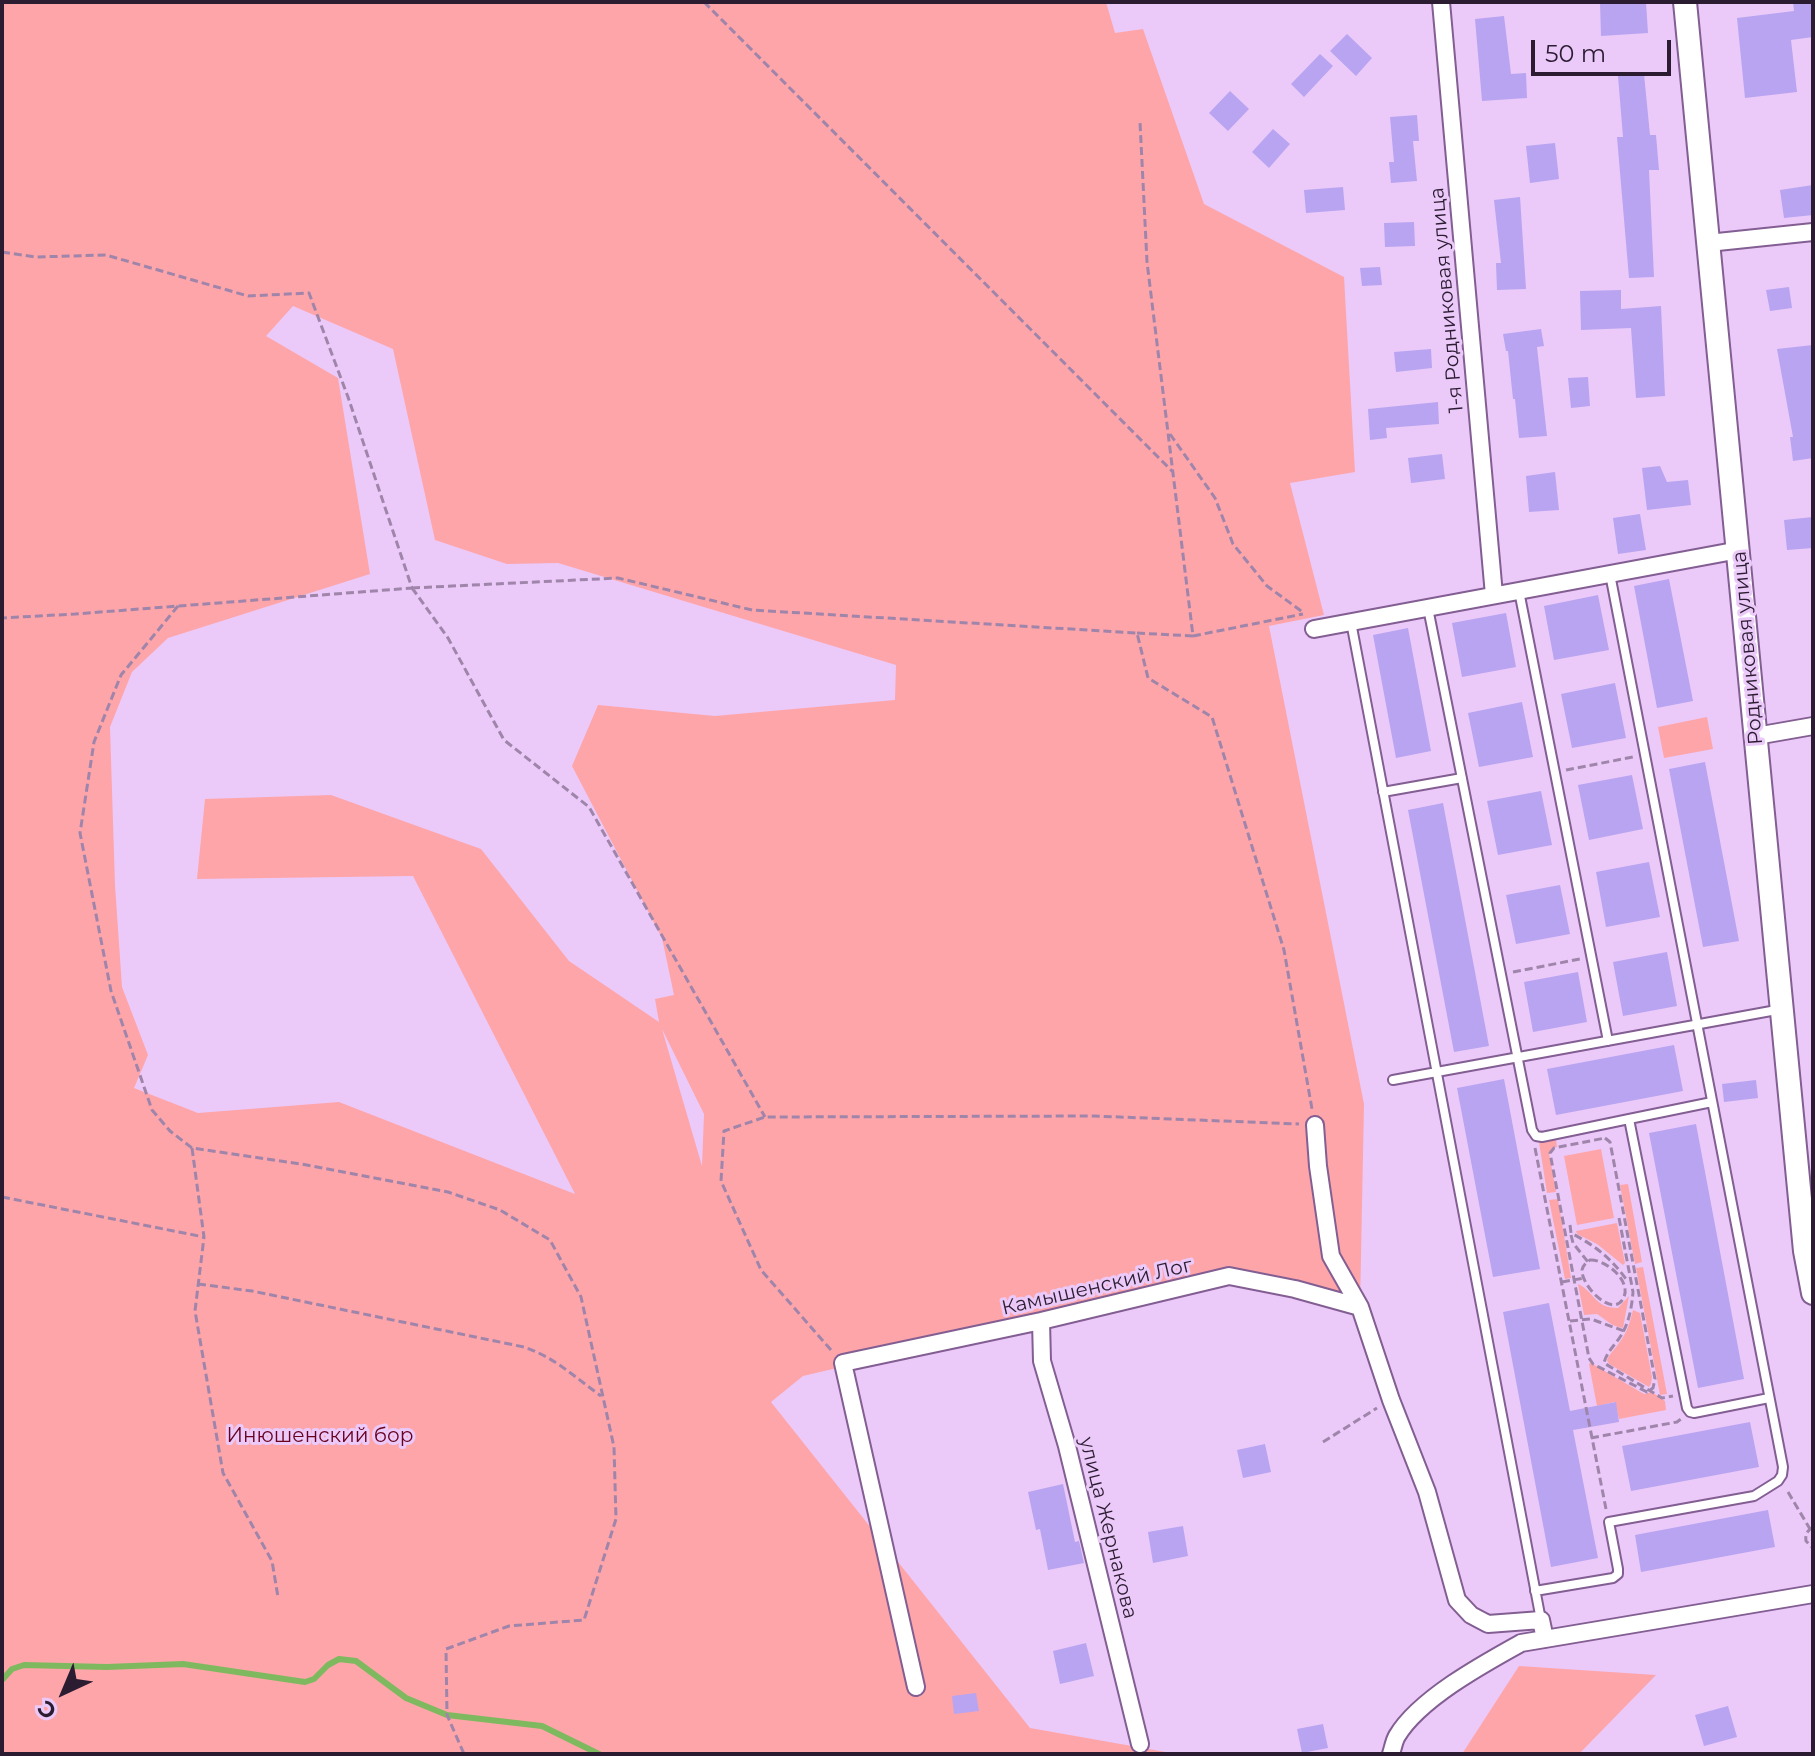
<!DOCTYPE html>
<meta charset="utf-8">
<style>
body{margin:0}
#map{position:relative;width:1815px;height:1756px;overflow:hidden;background:#ebcaf9;font-family:Montserrat,sans-serif}
canvas{display:block}
.frame{position:absolute;inset:0;border:4px solid #2c1c32;pointer-events:none}
.north{position:absolute;left:24px;top:1652px;width:80px;height:80px;-webkit-text-stroke:6px #ebcaf9;paint-order:stroke;rotate:224deg;font-size:22px;font-weight:700;line-height:32px;text-align:center;color:#2c1c32}
.north::after{content:'';display:block;margin:auto;width:28px;height:36px;background:#2c1c32;clip-path:polygon(50% 0,100% 100%,50% 72%,0 100%)}
.scale{position:absolute;left:1531px;top:40px;width:140px;height:36px;box-sizing:border-box;border:4px solid #2c1c32;border-top:0;padding-left:10px;font-size:24px;line-height:28px;white-space:nowrap;color:#2c1c32;-webkit-text-stroke:6px #ebcaf9;paint-order:stroke}
</style>
<div id="map">
<canvas width="1815" height="1756"></canvas>
<div class="frame"></div>
<div class="north">С</div>
<div class="scale">50 m</div>
</div>
<script>
const context = document.querySelector('canvas').getContext('2d');
context.lineJoin = 'round';
function fillPath(path, color) { context.fillStyle = color; context.fill(path, 'evenodd'); }
function trace(path, color, width, dash) { context.strokeStyle = color; context.lineWidth = width; context.lineCap = dash ? 'butt' : 'round'; context.setLineDash(dash || []); context.stroke(path); }
function drawText(font, color, halo, rows, align = 'center') {
  context.font = font + ' Montserrat,sans-serif'; context.lineWidth = 6; context.setLineDash([]); context.textBaseline = 'middle'; context.strokeStyle = halo; context.fillStyle = color; for (const [text, x, y, turn = 0] of rows) {
    context.save(); context.translate(x, y); context.rotate((+turn || 0) * Math.PI / 180); context.textAlign = isNaN(turn) ? turn : align; if (halo) context.strokeText(text, 0, 0); context.fillText(text, 0, 0); context.restore();
  }
}
fillPath(new Path2D(`
 M2 2H1106L1115 33 1143 29 1204 204 1344 277 1355 472 1290 483 1324 615 1269 626 1364 1104 1360 1307 1229 1276 803 1376 771 1402 1030 1728 1177 1754H2ZM293 306 393 349 435 540 507 564 558 563 896 665 895 700 715 716 598 705 572 766 662 938 674 995 655 999 659 1022 569 961 481 849 331 795 205 799 197 879 413 876 575 1194 339 1102 198 1113 134 1088 148 1055 122 987 115 885 110 727 132 672 168 638 370 574 338 378 266 336ZM662 1029 704 1114 702 1166Z
 M1707 717 1713 749 1664 758 1658 727Z
 M1556 1139 1557 1147 1552 1148 1549 1153 1556 1192 1547 1193 1539 1142Z
 M1601 1149 1614 1218 1577 1225 1564 1156Z
 M1628 1184 1642 1262 1635 1264 1620 1185Z
 M1558 1199 1571 1278 1565 1279 1549 1200Z
 M1617 1223 1625 1263 1623 1265 1597 1244 1577 1234 1576 1231Z
 M1643 1267 1667 1394 1660 1395 1636 1268Z
 M1578 1284C1595 1292 1594 1308 1618 1308L1629 1296 1623 1328C1612 1327 1605 1319 1597 1314L1584 1315Z
 M1633 1310 1640 1313 1652 1377 1651 1384 1649 1387 1609 1364 1607 1360C1610 1353 1615 1349 1619 1343 1627 1333 1630 1322 1633 1310Z
 M1591 1363 1644 1394 1652 1392 1665 1401 1666 1410 1619 1419 1615 1402 1597 1406 1589 1364Z
 M1519 1666 1656 1675 1579 1754H1462Z`), '#fea5aa');
trace(new Path2D(`
 M2 1680 12 1669 24 1665 107 1667 183 1664 305 1682 314 1679 328 1665 339 1659 356 1661 406 1698 447 1715 542 1726 599 1754`), '#7fb95f', 6);
fillPath(new Path2D(`
 M1600 2H1646L1648 33 1601 36Z
 M1793 2H1813V37L1791 40 1797 92 1745 98 1737 18 1794 11Z
 M1504 16 1511 74 1526 73 1527 98 1482 101 1475 19Z
 M1347 34 1372 58 1356 76 1330 51Z
 M1320 54 1333 66 1304 97 1291 84Z
 M1644 74 1650 135H1656L1659 170H1649L1654 277 1629 278 1617 137H1623L1618 76Z
 M1230 91 1249 109 1228 131 1209 113Z
 M1417 115 1419 141H1413L1417 181 1391 183 1389 162H1394L1390 117Z
 M1273 129 1290 144 1269 168 1252 152Z
 M1555 143 1559 179 1530 183 1526 146Z
 M1813 185V215L1784 218 1780 190Z
 M1343 187 1345 210 1306 213 1304 190Z
 M1520 197 1526 289 1497 290 1496 263H1501L1494 200Z
 M1414 222 1415 246 1385 247 1384 223Z
 M1380 267 1382 285 1362 286 1360 268Z
 M1789 287 1792 308 1770 311 1766 290Z
 M1621 290V309L1661 306 1665 396 1636 398 1631 328 1581 330 1580 291Z
 M1541 329 1544 346 1537 347 1547 436 1519 438 1515 399H1513L1508 351H1506L1503 334Z
 M1813 345V458L1793 461 1790 437H1793L1777 349Z
 M1431 349 1432 368 1396 372 1394 352Z
 M1588 377 1590 406 1571 408 1568 378Z
 M1438 402 1439 424 1386 428 1387 438 1370 440 1368 409Z
 M1442 454 1445 479 1411 483 1408 458Z
 M1660 466 1667 482 1688 480 1691 505 1647 510 1642 468Z
 M1555 472 1559 510 1529 512 1526 476Z
 M1640 514 1646 550 1618 554 1613 518Z
 M1813 517V548L1787 550 1784 520Z
 M1669 579 1693 701 1657 708 1634 586Z
 M1598 595 1609 650 1554 660 1544 606Z
 M1506 613 1516 667 1462 677 1452 623Z
 M1408 628 1431 751 1396 758 1373 635Z
 M1615 683 1626 738 1572 748 1561 694Z
 M1522 702 1533 757 1479 767 1468 713Z
 M1705 762 1739 941 1703 947 1669 769Z
 M1632 775 1643 829 1589 840 1578 785Z
 M1541 791 1552 845 1498 855 1487 801Z
 M1443 803 1489 1046 1454 1052 1408 810Z
 M1649 862 1660 917 1606 927 1596 872Z
 M1560 885 1570 934 1516 944 1506 895Z
 M1667 952 1677 1006 1623 1016 1613 962Z
 M1578 972 1587 1022 1533 1032 1524 982Z
 M1674 1045 1683 1091 1556 1115 1547 1069Z
 M1504 1079 1540 1269 1493 1277 1457 1088Z
 M1756 1080 1758 1098 1724 1102 1722 1084Z
 M1696 1124 1744 1379 1698 1388 1649 1133Z
 M1549 1303 1570 1411 1616 1402 1619 1422 1573 1430 1598 1558 1551 1567 1503 1312Z
 M1750 1422 1759 1467 1631 1491 1622 1446Z
 M1265 1444 1271 1472 1243 1478 1237 1450Z
 M1063 1484 1075 1542 1079 1541 1084 1563 1048 1570 1040 1529 1036 1530 1028 1492Z
 M1768 1510 1775 1547 1641 1572 1635 1535Z
 M1183 1526 1188 1556 1153 1563 1148 1532Z
 M1086 1643 1094 1676 1060 1684 1053 1651Z
 M976 1693 979 1711 954 1714 952 1696Z
 M1728 1706 1737 1737 1704 1746 1695 1715Z
 M1323 1724 1328 1748 1302 1753 1297 1729Z`), '#b8a4f0');
const lane = new Path2D(`
 M1519 591 1608 1041
 M1428 608 1532 1130 1536 1136 1542 1137 1629 1119
 M1351 622 1541 1620
 M1383 792 1462 778
 M1393 1080 1782 1009
 M1712 1102 1629 1119 1687 1408 1690 1412 1694 1413 1769 1398
 M1535 1591 1613 1578 1618 1574V1569L1609 1522 1754 1496 1778 1481 1782 1475 1783 1467 1610 574`);
const street = new Path2D(`
 M1441 2 1494 595
 M1708 243 1813 232
 M1314 629 1739 550
 M1756 736 1813 726
 M1315 1125 1318 1166 1331 1256 1360 1307 1391 1400 1427 1492 1457 1600 1471 1615 1488 1624 1541 1620 1545 1639
 M1041 1321 1042 1361 1067 1446 1140 1744
 M916 1687 843 1363 1041 1321 1229 1276 1295 1289 1360 1307
 M1391 1754C1393 1748 1394 1741 1397 1736 1419 1699 1483 1664 1521 1643L1813 1594`);
const secondary = new Path2D(`
 M1685 2 1805 1251 1813 1293`);
trace(lane, '#835e92', 12);
trace(street, '#835e92', 20);
trace(secondary, '#835e92', 26);
trace(new Path2D(`
 M704 2 1174 473
 M2 252 36 257 106 255 248 296 309 293 348 397 412 588 75 614 2 618
 M1170 434 1215 498 1233 544 1267 586 1304 613
 M412 588 618 578 752 610 1137 633 1148 678 1212 717 1284 950 1312 1109
 M412 588 448 638 504 740 589 807 765 1117
 M178 606 121 675 94 742 80 833 111 991 152 1110 170 1131 192 1148 301 1164 448 1192 500 1210 550 1240 581 1297 614 1447 616 1519 584 1620 509 1626 446 1649 447 1715 464 1754
 M1137 633 1193 636 1147 262 1140 122
 M1193 636 1303 614
 M1566 770 1633 757
 M1513 972 1580 959
 M1605 1138 1610 1142 1655 1379 1653 1388 1647 1392 1593 1364 1589 1358 1550 1153 1554 1148Z
 M192 1148 204 1237 195 1311 223 1473 272 1561 278 1597
 M1535 1148 1606 1509
 M2 1197 204 1237
 M1619 1218 1633 1292C1632 1304 1630 1318 1624 1330 1619 1342 1607 1350 1604 1363L1662 1398 1673 1396
 M1570 1225 1571 1233C1594 1245 1611 1258 1626 1279L1630 1278
 M1571 1235 1573 1243 1588 1262
 M1590 1260C1605 1259 1631 1280 1624 1297 1614 1320 1581 1286 1582 1270 1583 1265 1586 1263 1590 1260Z
 M1562 1282 1584 1278
 M198 1284 252 1291 524 1347C554 1357 576 1378 601 1396
 M1570 1321 1591 1319 1624 1331
 M831 1350 761 1270 721 1181 724 1131 765 1117 1094 1116 1299 1124
 M1591 1438 1677 1422 1681 1419
 M1323 1442 1377 1408
 M1788 1492 1810 1529
 M1813 1527C1807 1531 1805 1534 1806 1541L1813 1548`), '#a085ab', 3, [8, 4]);
trace(lane, '#fff', 8);
trace(street, '#fff', 16);
trace(secondary, '#fff', 22);
drawText('20px', '#2c1c32', '#ebcaf9', [
 ["1-я Родниковая улица",1447,300,-95],
 ["Родниковая улица",1748,648,-95],
 ["Камышенский Лог",1097,1287,-13],
 ["улица Жернакова",1108,1528,76]
]);
drawText('20px', '#69001e', '#ebcaf9', [
 ["Инюшенский бор",320,1436]
]);
</script>
